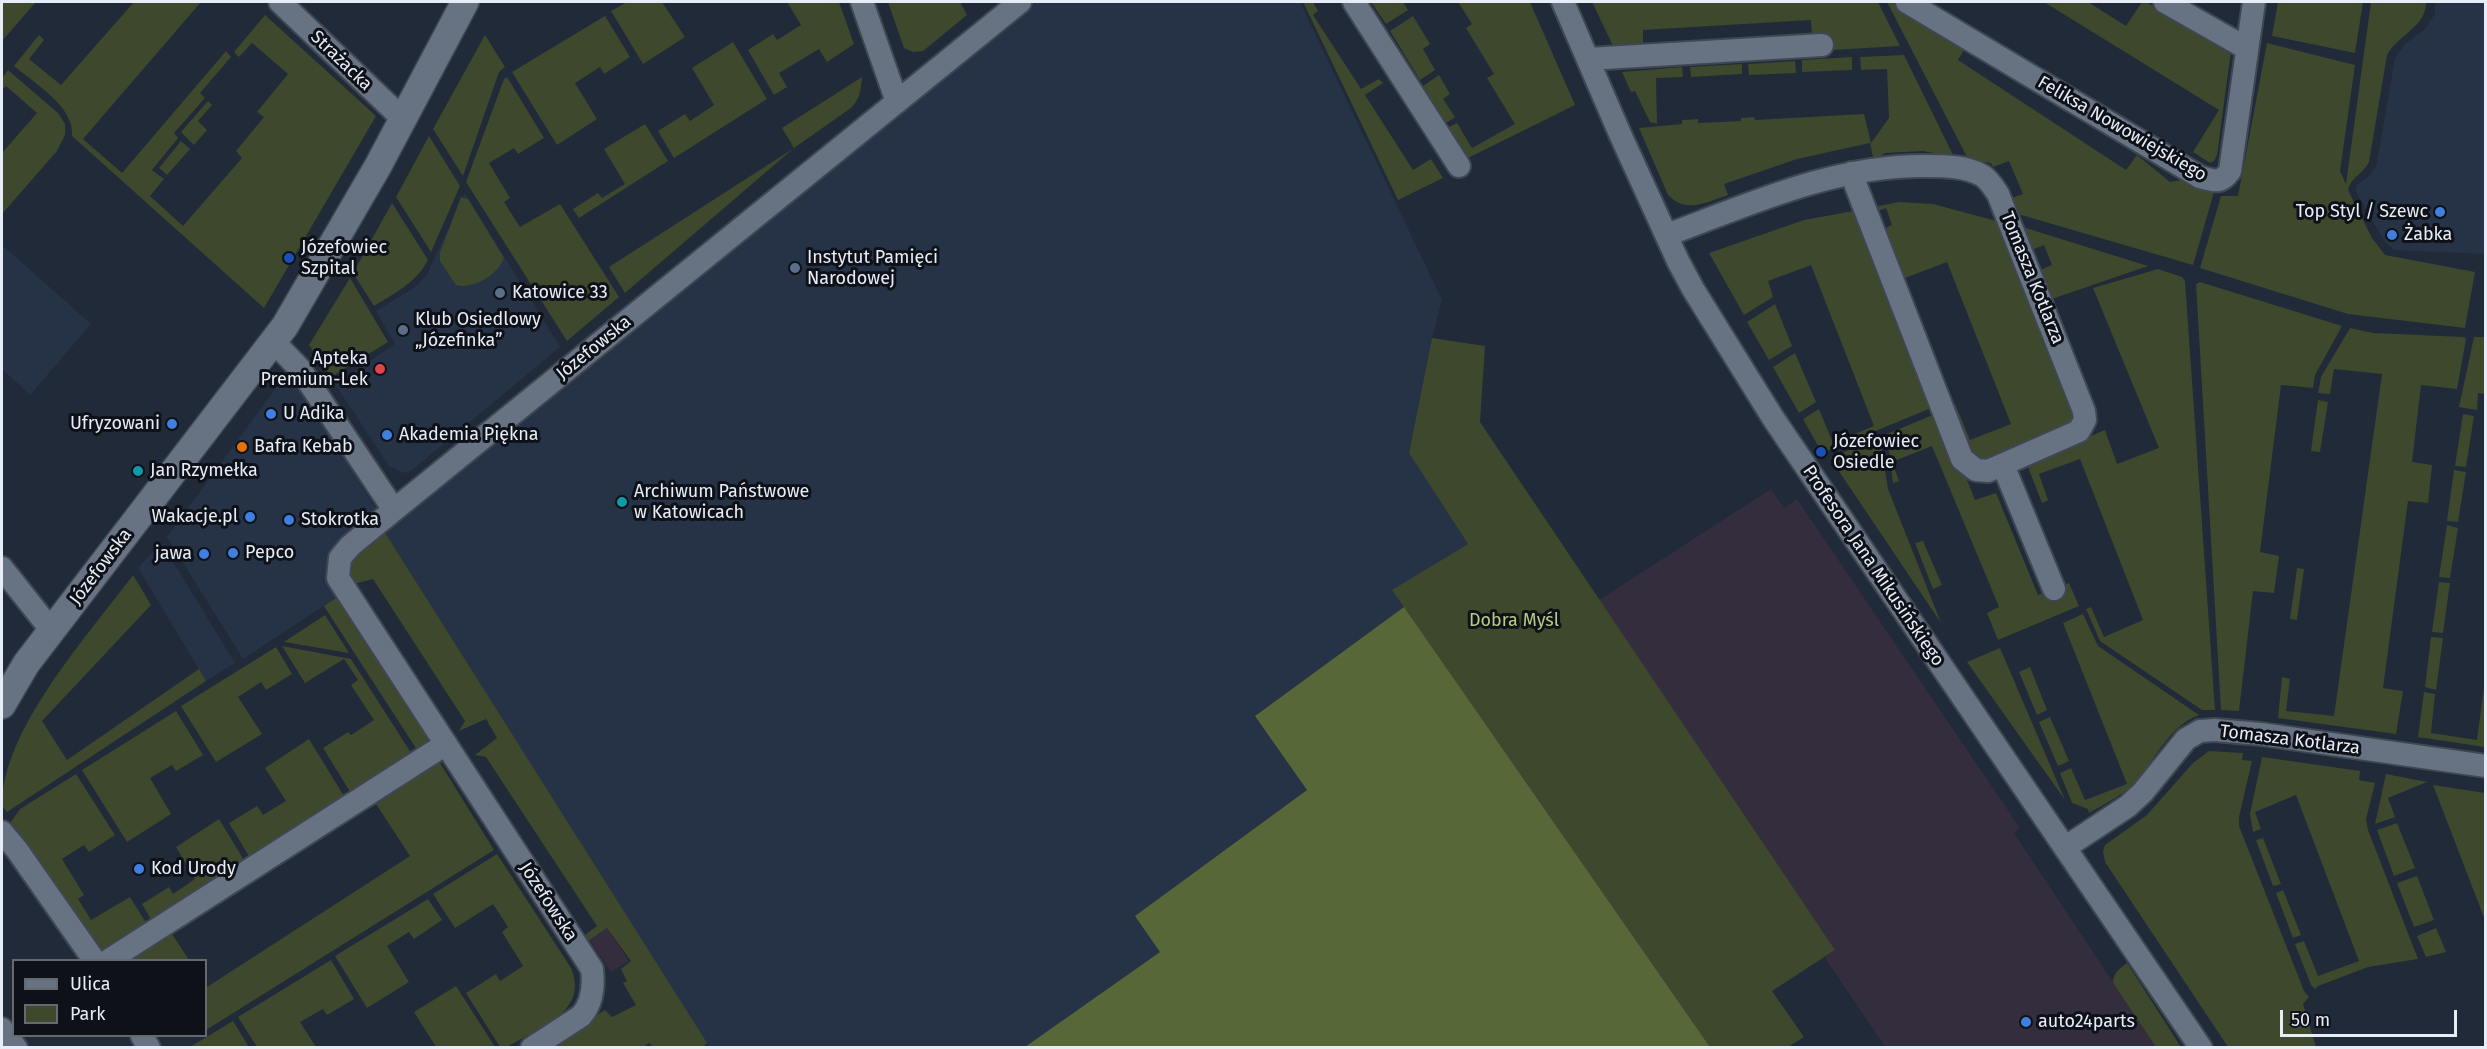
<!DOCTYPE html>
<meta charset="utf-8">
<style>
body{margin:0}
#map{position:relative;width:2487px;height:1049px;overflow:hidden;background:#202a38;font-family:"Fira Sans",sans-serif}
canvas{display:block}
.frame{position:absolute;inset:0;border:3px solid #e7edf7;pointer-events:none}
.legend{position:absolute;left:12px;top:959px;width:195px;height:78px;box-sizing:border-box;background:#0e1218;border:2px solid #656a71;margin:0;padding:8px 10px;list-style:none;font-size:18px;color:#e7edf7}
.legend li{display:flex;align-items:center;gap:12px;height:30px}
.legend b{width:30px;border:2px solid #656a71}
.scale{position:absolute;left:2280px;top:1010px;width:177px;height:27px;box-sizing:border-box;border:3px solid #e7edf7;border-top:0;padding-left:8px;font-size:18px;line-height:21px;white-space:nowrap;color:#e7edf7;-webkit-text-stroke:4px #0e1218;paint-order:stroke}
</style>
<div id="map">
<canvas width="2487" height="1049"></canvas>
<div class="frame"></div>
<ul class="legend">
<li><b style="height:8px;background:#677283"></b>Ulica</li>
<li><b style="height:16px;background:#3e482c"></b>Park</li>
</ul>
<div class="scale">50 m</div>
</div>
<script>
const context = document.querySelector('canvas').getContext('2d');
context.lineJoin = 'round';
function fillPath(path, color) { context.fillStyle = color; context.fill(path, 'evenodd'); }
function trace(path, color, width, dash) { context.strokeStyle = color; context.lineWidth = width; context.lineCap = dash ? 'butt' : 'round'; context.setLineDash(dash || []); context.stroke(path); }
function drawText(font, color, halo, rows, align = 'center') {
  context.font = font + ' "Fira Sans",sans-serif'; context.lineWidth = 6; context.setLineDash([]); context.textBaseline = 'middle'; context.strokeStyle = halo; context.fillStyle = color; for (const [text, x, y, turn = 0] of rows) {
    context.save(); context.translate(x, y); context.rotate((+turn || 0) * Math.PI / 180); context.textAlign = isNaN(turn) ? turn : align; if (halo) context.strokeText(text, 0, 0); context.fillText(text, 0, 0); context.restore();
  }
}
fillPath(new Path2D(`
 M1031 2H1300L1442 300 1432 338 1409 453 1468 544 1393 590 1404 607 1256 715 1307 790 1136 916 1160 952 1025 1047 709 1048 382 528Z
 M2435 2H2485V254L2394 250 2385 242 2356 192V186L2368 177 2376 167 2395 58 2405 44 2424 30 2435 14Z
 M465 193 560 347 411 471 403 473 389 466 335 384 395 344 376 311 415 287 426 276Z
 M2 245 91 324 30 395 2 369Z
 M289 370 380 515 342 594 243 659 167 537Z
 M161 542 235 663 206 681 138 568Z`), '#263346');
fillPath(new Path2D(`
 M1771 489 1784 508 1797 499 2020 828 2014 833 2156 1047H1885L1825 958 1834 950 1599 600Z
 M607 928 629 961 611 972 589 940Z`), '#332d3d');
fillPath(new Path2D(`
 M2 2H36L2 41Z
 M134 2H201L83 139 122 173 226 51 231 57 200 93 205 98 174 133 178 138 152 170 164 179 150 196 183 226 242 158 236 151 264 117 257 112 288 74 252 43 239 57 234 52 265 15 376 116 264 308 72 136C75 107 34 83 14 66L39 35 44 40 29 59 61 85Z
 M627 2H662L685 37 643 64 611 11Z
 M787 2H839L854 44 827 62 819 49 779 73 787 87 774 95 748 50 773 34 777 40 801 25Z
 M888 2H960L967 15 923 51 913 52 904 48Z
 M1303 2H1313L1318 11 1313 15 1361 89 1379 79 1383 83 1365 95 1413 170 1431 159 1443 178 1398 200Z
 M1371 2H1403L1408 10 1386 24Z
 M1458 2H1530L1575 105 1468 158 1449 127 1457 123 1472 148 1515 124 1487 78 1494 74 1466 28 1472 24Z
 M1592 2H1878L1900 46 1833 50 1832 36H1812L1811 20 1643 30V46L1615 50Z
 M1887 2H1899L1968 43 1958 60 2126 170 2137 155 2170 182 2193 178 2214 192 2193 265 2011 212 2006 200 2023 194 2009 161 1993 167 1991 163 1968 159Z
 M2044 2H2088L2126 26 2142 2H2146L2231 51 2217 155 2214 161 2210 163 2193 152 2219 110Z
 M2278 2H2363L2355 53 2272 36Z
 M2371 2H2426C2427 26 2398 35 2387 55L2369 162C2363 174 2351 177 2348 190L2372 238 2385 255 2475 272 2465 328 2348 314 2200 268 2221 196H2238L2267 43 2355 65 2340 171 2346 184Z
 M605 16 630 57 604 74 600 67 575 83 597 119 557 145 512 72Z
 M1413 16 1430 44 1423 49 1435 70 1420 80 1390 31Z
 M485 35 505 67 499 72 463 176 433 129Z
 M733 42 767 99 674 158 658 131 685 114 690 121 714 105 692 68Z
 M1904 55 1954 157 1923 151 1885 153 1874 162 1870 143 1797 159 1724 184 1728 195C1707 202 1686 214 1668 195L1639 128 1682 124V120L1698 119V123L1741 121V118L1754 117 1755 120 1864 114 1871 143 1889 118 1887 69 1861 70 1860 57Z
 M1852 57V70L1802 72V60Z
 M1795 61 1796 73 1749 75 1748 64Z
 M1742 64V74L1691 77 1690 67Z
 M1682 67 1683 77 1656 78 1657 124 1650 122 1635 91 1631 92 1622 72Z
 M8 70 58 113 65 124V135L57 151 2 214V153L37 113 6 86 2 90V78Z
 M1439 75 1450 94 1443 99 1455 117 1446 123 1423 86Z
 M507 77 544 138 518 154 514 148 489 163 510 198 504 202 520 227 560 204 619 297 567 341 466 182 504 79Z
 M862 77C861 89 860 99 851 108L794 148 625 293 609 267 794 148 782 128Z
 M208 101 212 105 198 121 207 130 194 145 181 132Z
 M645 124 668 161 579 218 573 209 598 193 602 198 625 184 604 149Z
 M429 136 460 186 431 252 396 197Z
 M181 141 190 149 167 175 159 168Z
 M461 197 468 199 504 258C498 274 474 290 456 285L440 261V253Z
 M1899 202 1933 204 2000 222 2080 421 1978 467 1946 408 1955 404 1970 440 2011 424 1947 262 1905 278 1912 296 1903 300 1877 232 1892 225 1886 208 1870 214 1868 208Z
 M392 203 428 260C416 283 395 293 374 306L353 273Z
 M1859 210 1936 406 1822 453 1803 419 1819 409 1833 443 1874 426 1811 265 1768 281 1773 297 1744 315 1709 253 1804 220Z
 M2016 225 2148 266 2046 301 2035 272 2052 265 2044 245 2027 252Z
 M2158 269 2182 277 2185 281 2215 710H2202L2100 641 2086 609 2091 607 2104 637 2143 620 2080 459 2039 474 2048 500 2042 503 2028 467 2033 460 2105 430 2117 464 2159 448 2093 288Z
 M350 278 388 342 331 377 309 345Z
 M2200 282 2342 326 2315 375 2313 388 2281 385 2260 552 2279 556 2274 593 2253 591 2239 711 2221 710 2196 284Z
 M1775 304 1792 346 1769 360 1747 322Z
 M2350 328 2373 333 2464 337 2466 339 2457 389 2421 385 2412 462 2432 465 2428 503 2408 501 2383 688 2403 691 2396 734 2278 718 2282 677 2290 679 2286 711 2334 716 2382 374 2334 369 2330 394 2318 393 2321 377Z
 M2474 337H2486L2485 394 2478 393 2477 410 2459 407Z
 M1432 338 1485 346 1480 422 1835 950 1772 991 1804 1037 1788 1047H1710L1392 590 1468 544 1409 453Z
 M1795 353 1816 402 1799 413 1773 367Z
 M2318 400 2328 402 2320 452 2311 451Z
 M1940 412 1975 500 1996 493 2038 595 2069 583 2079 606 1998 640 1987 613 1999 607 1932 446 1892 462 1899 481 1893 483 1887 434Z
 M2463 414 2474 416 2466 467 2455 466Z
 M1880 437 1888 489 1941 623 1830 458Z
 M2454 470 2466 472 2458 522 2447 521Z
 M2447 525 2458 528 2450 578 2439 577Z
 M382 528 707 1043 703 1047H653L649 1043 642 1048 548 1047 605 1010 612 1017 636 1005 623 983 627 981 621 969 631 961 607 928 585 943V935L597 926 486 757 475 755 497 738 486 719 459 731 465 721 373 579 354 584 348 575V562Z
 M1923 541 1942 585 1933 589 1915 543Z
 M2297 568 2304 569 2297 620 2290 619Z
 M133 575 151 605 42 721 67 760 199 669 206 681 7 812 2 806C1 731 89 634 133 575Z
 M2439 582 2450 583 2443 633 2432 632Z
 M342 594 439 744 421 756 324 606Z
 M2083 614 2098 646 2199 715C2168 727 2157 758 2136 781 2123 795 2105 804 2089 813L2088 809 2072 803 2060 773 2071 768 2085 800 2127 784 2063 623Z
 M325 615 349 653 284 642Z
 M2431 637 2443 638 2436 690 2425 687Z
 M282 646 351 659 415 759 354 798 323 748 348 732 351 735 374 720 351 685 358 680 344 659 305 683Z
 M276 647 292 674 266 690 261 682 238 697 262 734 216 762 181 706Z
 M2000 648 2065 800 1967 662Z
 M2030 667 2047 710 2037 715 2019 672Z
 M2485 679V747L2418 737 2424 692 2435 694 2431 733 2477 740Z
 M176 711 203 755 176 771 172 765 150 778 171 814 127 842 82 770Z
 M2050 717 2069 761 2058 766 2039 722Z
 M309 739 347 801 253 863 229 823 257 806 263 815 286 801 265 768Z
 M2209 751 2243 753 2242 760 2252 761 2239 817V826L2304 991 2309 997 2303 1004 2316 1047H2228L2105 862 2103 851 2105 845 2147 815 2193 763Z
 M2262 757 2360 771 2359 780 2375 783 2366 819 2368 830 2418 959 2368 967 2318 986 2315 989 2311 985 2295 944 2304 941 2318 976 2359 961 2296 795 2255 812 2261 829 2253 832 2250 814Z
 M440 763 494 850 206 1030V986L207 987 410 856 374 801 420 764Z
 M76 774 115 835 89 852 84 845 62 859 84 895 78 899 91 920 130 897 150 929 105 959 8 826 20 809Z
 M2386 774 2427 782 2388 798 2395 817 2375 824Z
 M2433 785 2485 793V920Z
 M219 819 247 865 155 926 142 904 169 887 173 894 195 879 176 847Z
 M2397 823 2415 868 2394 876 2377 830Z
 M2263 838 2281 884 2273 886 2256 840Z
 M497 854 571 968C590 1012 537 1029 507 1047H500L466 993 496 974 500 981 523 966 502 932 508 927 493 904 455 928 433 894Z
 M2417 876 2434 920 2414 927 2397 883Z
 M2283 890 2301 935 2293 938 2276 893Z
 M428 899 442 920 414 939 409 932 387 946 409 982 367 1008 335 956Z
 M168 928 189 960H117Z
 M2436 928 2446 952 2426 957 2417 936Z
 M331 960 354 999 327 1015 323 1009 300 1022 316 1047H257L238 1017Z
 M2127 963 2181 1047H2156L2115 986 2113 982C2114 972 2119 969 2127 963Z
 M456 986 495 1047H436L414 1012Z
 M233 1021 249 1047H190Z`), '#3e482c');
fillPath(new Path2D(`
 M1404 607 1710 1047H1025L1160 952 1135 916 1307 790 1255 716Z`), '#586738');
const minor = new Path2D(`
 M280 2 403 119
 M862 2 897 102
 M1354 2 1459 166
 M1563 2 1620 134 1678 261 1693 289 1773 418 2201 1048
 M1907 2 2200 177C2214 181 2221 184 2230 171L2254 2
 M2165 2 2246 48
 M1588 59 1822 45
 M1667 235C1750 204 1835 165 1926 166 1944 166 1967 166 1983 176 1989 180 1994 188 1998 194L2084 411 2085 420 2079 431 1988 471 1976 470 1962 459 1851 173
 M273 341 300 369 394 510
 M2003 465 2054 589
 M2 568 52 631
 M2 832 17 850 94 960
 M2066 847 2128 806 2143 792 2186 739 2200 731 2215 730 2261 734 2486 766
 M109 960 446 744
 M2 1029 16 1048
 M142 1036 149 1048
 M532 1048 581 1016C593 1003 594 986 592 969L338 578 340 558 350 546 394 510 1020 2`);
const tertiary = new Path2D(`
 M2 705 26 664 285 326 378 166 465 2`);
trace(minor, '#3f4753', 26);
trace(tertiary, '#3f4753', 30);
trace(minor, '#677283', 22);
trace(tertiary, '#677283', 27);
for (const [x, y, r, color] of [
 [2440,212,6,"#3f7fe0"],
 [2392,235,6,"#3f7fe0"],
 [289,258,6,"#1a4fb4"],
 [795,268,6,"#5c6f8a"],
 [500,293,6,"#5c6f8a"],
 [403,330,6,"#5c6f8a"],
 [380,369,6,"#e0444e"],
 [271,414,6,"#3f7fe0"],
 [172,424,6,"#3f7fe0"],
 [387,435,6,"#3f7fe0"],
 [242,447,6,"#e8710a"],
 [1821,452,6,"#1a4fb4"],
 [138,471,6,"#0f9aa8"],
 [622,502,6,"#0f9aa8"],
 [250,517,6,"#3f7fe0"],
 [289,520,6,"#3f7fe0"],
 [233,553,6,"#3f7fe0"],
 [204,554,6,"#3f7fe0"],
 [139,869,6,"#3f7fe0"],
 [2026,1022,6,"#3f7fe0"]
]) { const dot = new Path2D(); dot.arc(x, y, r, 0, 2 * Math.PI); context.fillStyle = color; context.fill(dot); trace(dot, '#0e1218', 2); }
drawText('18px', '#e7edf7', '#0e1218', [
 ["Strażacka",341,61,44],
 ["Feliksa Nowowiejskiego",2122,129,30],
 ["Tomasza Kotlarza",2032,278,68],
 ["Józefowska",594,348,-39],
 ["Profesora Jana Mikusińskiego",1873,566,56],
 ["Józefowska",101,567,-53],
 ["Tomasza Kotlarza",2290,740,7],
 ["Józefowska",548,902,57]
]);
drawText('18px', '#e7edf7', '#0e1218', [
 ["Top Styl / Szewc",2428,212,"right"],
 ["Żabka",2404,235],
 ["Józefowiec",301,248],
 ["Szpital",301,269],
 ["Instytut Pamięci",807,258],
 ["Narodowej",807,279],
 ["Katowice 33",512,293],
 ["Klub Osiedlowy",415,320],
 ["„Józefinka”",415,341],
 ["Apteka",368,359,"right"],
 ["Premium-Lek",368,380,"right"],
 ["U Adika",283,414],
 ["Ufryzowani",160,424,"right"],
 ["Akademia Piękna",399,435],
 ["Józefowiec",1833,442],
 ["Osiedle",1833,463],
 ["Bafra Kebab",254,447],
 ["Jan Rzymełka",150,471],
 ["Archiwum Państwowe",634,492],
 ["w Katowicach",634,513],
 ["Wakacje.pl",238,517,"right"],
 ["Stokrotka",301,520],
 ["Pepco",245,553],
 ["jawa",192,554,"right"],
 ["Kod Urody",151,869],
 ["auto24parts",2038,1022]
], 'left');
drawText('18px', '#b5cd84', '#0e1218', [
 ["Dobra Myśl",1514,621]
]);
</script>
